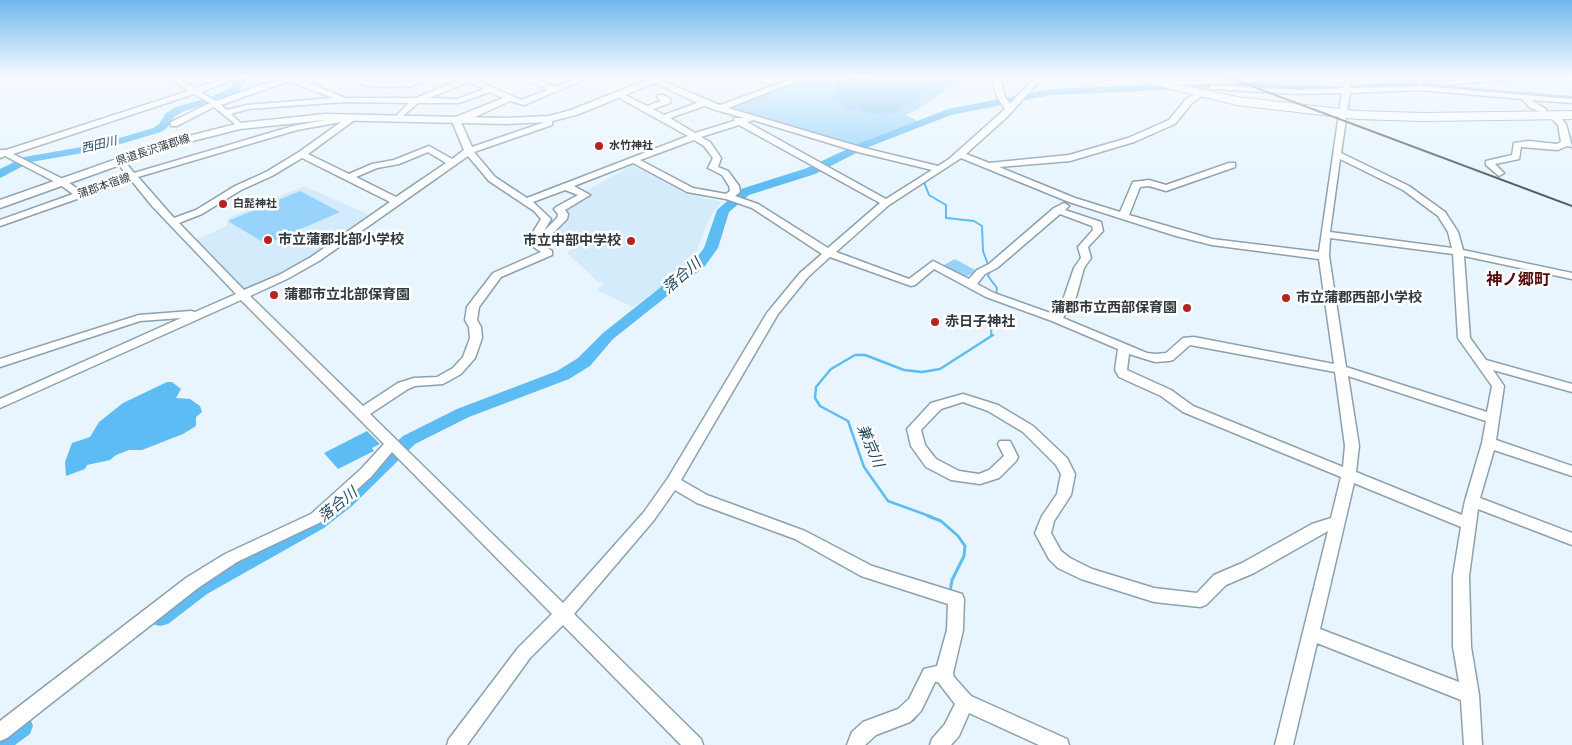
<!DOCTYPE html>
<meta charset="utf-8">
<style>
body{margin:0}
canvas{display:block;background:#e8f5ff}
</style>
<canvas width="1572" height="745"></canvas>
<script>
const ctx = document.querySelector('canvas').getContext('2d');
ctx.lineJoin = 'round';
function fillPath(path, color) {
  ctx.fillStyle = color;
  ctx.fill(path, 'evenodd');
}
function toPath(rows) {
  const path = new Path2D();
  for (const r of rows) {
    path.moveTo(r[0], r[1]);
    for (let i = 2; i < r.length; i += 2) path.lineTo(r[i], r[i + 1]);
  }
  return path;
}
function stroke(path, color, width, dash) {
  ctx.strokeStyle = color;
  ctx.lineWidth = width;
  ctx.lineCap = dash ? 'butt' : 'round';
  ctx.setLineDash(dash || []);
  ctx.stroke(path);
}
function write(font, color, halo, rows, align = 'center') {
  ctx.font = font + ' Figtree,"Noto Sans JP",sans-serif';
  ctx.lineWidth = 5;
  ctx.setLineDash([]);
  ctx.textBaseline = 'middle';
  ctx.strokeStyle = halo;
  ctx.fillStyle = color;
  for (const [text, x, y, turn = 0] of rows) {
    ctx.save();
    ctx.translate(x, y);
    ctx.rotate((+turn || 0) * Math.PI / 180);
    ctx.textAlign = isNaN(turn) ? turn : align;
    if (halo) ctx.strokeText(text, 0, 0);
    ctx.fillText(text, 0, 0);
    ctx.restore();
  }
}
fillPath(toPath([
 [632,165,684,193,721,202,709,219,690,267,633,307,596,290,604,284,596,280,567,253,573,248,552,234,566,219,568,207,584,192],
 [304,186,374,217,315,259,243,295,191,242,226,226,229,218]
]), '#d4ebfc');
fillPath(toPath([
 [810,77,964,77,917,110,906,115,918,121,917,124,856,147,725,107],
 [300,191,340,212,266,244,228,221],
 [955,259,977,271,963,278,942,266]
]), '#97d3fb');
fillPath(toPath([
 [851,77,919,84,930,90,894,113,875,114,843,108,834,89,835,84]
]), '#7dc4f2');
fillPath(toPath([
 [167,382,172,382,181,389,176,398,190,399,200,406,202,412,196,417,196,426,183,434,142,450,129,450,116,455,110,460,87,465,85,469,66,476,65,462,72,443,90,437,99,422,123,403],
 [367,431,380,444,372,448,374,451,338,469,324,453]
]), '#5ebcf5');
stroke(toPath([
 [924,182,929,195,946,205,946,218,974,221,982,226,983,251,990,270,988,276,997,288,996,295],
 [991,336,992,318]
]), '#5ebcf5', 2);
stroke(toPath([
 [932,517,888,501,864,467,848,421,820,406,815,398,816,387,831,369,855,355,865,355,904,370,922,372,940,369,993,335]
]), '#5ebcf5', 2.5);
stroke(toPath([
 [928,516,941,521,958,536,965,546,964,556,952,580,950,592],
 [898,726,913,720,921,709]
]), '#5ebcf5', 3);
fillPath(toPath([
 [237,77,247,77,240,91,219,101,184,111,174,117,167,128,161,132,100,150,31,162,0,178,0,169,24,157,99,144,153,128,159,124,166,113,176,107,211,97,232,87,237,77],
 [1213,82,1339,86,1404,82,1572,96,1572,102,1404,88,1339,92,1213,88,1051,95,951,115,866,148,815,174,749,195,729,212,718,248,705,266,613,339,590,366,569,379,469,417,415,444,352,506,324,528,207,594,168,624,160,626,152,624,149,617,152,610,193,582,310,518,338,496,403,436,457,409,557,371,578,358,603,333,695,260,704,248,717,210,741,189,807,168,858,144,948,109,1051,89,1213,82],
 [21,715,30,718,33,726,30,734,15,745,0,745,0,727,21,715]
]), '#5ebcf5');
const minor = toPath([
 [167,77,176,77,196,88,229,77,241,77,201,92,216,101,284,77,296,77,345,98,416,98,462,79,460,77,474,77,474,79,521,100,548,90,521,77,532,77,555,87,579,77,590,77,524,105,510,101,475,117,460,120,472,147,545,122,546,117,552,117,552,125,474,152,495,177,527,198,688,136,614,95,621,93,647,106,661,101,657,97,658,95,664,95,670,99,670,103,653,109,664,115,697,103,643,77,653,77,720,105,797,77,808,77,728,108,864,148,938,166,949,159,1005,109,997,97,992,77,1000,77,1005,97,1010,104,1035,77,1043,77,1007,117,966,154,989,163,1069,155,1128,138,1169,120,1186,99,1199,92,1202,92,1202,96,1192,103,1175,124,1134,142,1070,161,999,167,1075,198,1120,212,1133,182,1149,180,1166,185,1229,163,1235,163,1235,167,1166,191,1149,186,1140,187,1129,215,1212,239,1319,252,1342,93,1298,94,1213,89,1210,89,1210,85,1298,90,1343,88,1344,77,1352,77,1350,88,1420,86,1572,99,1572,103,1531,100,1546,109,1547,111,1543,113,1529,107,1522,99,1420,90,1350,93,1341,153,1409,186,1445,212,1458,232,1463,250,1572,273,1572,279,1464,256,1470,338,1486,360,1572,384,1572,392,1493,370,1504,386,1496,440,1572,466,1572,476,1494,450,1480,498,1572,533,1572,545,1478,509,1469,576,1471,647,1479,695,1482,745,1464,745,1461,700,1317,643,1293,745,1275,745,1328,531,1254,573,1226,585,1206,605,1200,607,1154,602,1081,579,1058,568,1049,559,1035,533,1042,516,1057,494,1061,474,1056,465,1023,432,988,411,963,402,941,409,921,430,925,445,936,459,959,471,979,474,989,470,1004,456,998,444,1000,441,1010,441,1018,457,1016,461,999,478,980,484,951,480,926,467,911,446,907,429,931,403,963,394,998,405,1033,426,1067,458,1075,474,1071,495,1054,521,1051,533,1061,551,1070,558,1092,569,1154,588,1197,593,1214,575,1242,563,1312,524,1331,518,1341,477,1183,412,1161,396,1119,377,1115,370,1118,349,1052,321,986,297,934,269,915,285,911,286,830,257,808,277,778,314,681,480,707,495,805,531,872,566,962,594,964,599,963,630,953,673,954,677,971,696,1067,739,1069,745,1039,745,969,713,959,736,951,745,930,745,932,739,945,724,955,704,938,682,935,682,921,711,910,722,876,735,865,745,847,745,852,732,863,722,898,709,909,699,924,669,937,666,947,630,948,604,861,576,795,539,697,503,675,490,654,520,574,614,701,739,703,745,681,745,563,625,530,658,467,745,447,745,449,739,518,648,552,614,392,452,371,477,321,522,237,562,198,588,7,738,0,741,0,721,186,578,225,554,311,514,361,469,384,444,241,300,0,408,0,399,181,318,140,321,0,367,0,359,139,315,191,311,195,312,236,294,152,206,131,180,0,226,0,220,73,194,59,184,5,156,0,158,0,150,6,150,188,91,167,77],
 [289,81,333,98,247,105,227,110,221,105,289,81],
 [468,82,484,89,458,99,429,98,468,82],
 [490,92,503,98,451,119,464,150,452,159,429,146,394,160,372,164,349,174,308,154,356,119,357,117,353,115,293,126,134,173,123,159,117,159,116,161,127,175,81,191,65,180,13,154,194,94,210,103,171,122,171,126,177,126,214,107,240,128,244,126,231,114,248,109,344,102,409,103,394,118,398,120,418,103,459,103,490,92],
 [704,106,716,110,744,118,734,118,734,121,695,133,670,118,704,106],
 [753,120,858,152,932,170,886,199,747,122,753,120],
 [341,122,299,152,266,172,235,186,196,210,174,218,138,177,297,130,341,122],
 [739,125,880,203,828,248,758,204,735,196,740,192,739,186,728,171,718,167,721,158,710,142,701,137,739,125],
 [694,140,704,146,713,158,708,168,722,175,729,186,730,191,726,194,693,188,640,160,694,140],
 [428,152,446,163,396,197,356,177,377,168,399,164,428,152],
 [468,156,489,181,534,211,541,219,530,237,532,246,541,252,493,273,467,307,465,320,469,327,470,338,463,357,453,368,437,377,414,378,398,383,363,406,250,296,287,279,319,261,468,156],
 [302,158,390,202,311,257,279,275,244,290,179,223,202,214,241,190,272,176,302,158],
 [961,158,1069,202,1176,236,1212,245,1319,259,1334,364,1194,337,1183,338,1166,353,1155,354,1147,353,1063,318,1076,297,1084,268,1091,258,1088,247,1103,231,1101,222,1065,210,1069,206,1064,203,1054,208,989,264,977,270,969,279,933,261,909,279,836,252,889,205,961,158],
 [1340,159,1403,190,1438,216,1448,232,1452,248,1330,232,1340,159],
 [633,163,687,192,726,199,752,208,822,254,800,273,767,313,668,478,644,512,563,603,370,414,408,389,415,386,443,384,461,374,475,358,482,338,481,327,477,320,479,307,501,277,552,255,552,251,542,244,567,219,568,214,565,210,590,195,574,186,633,163],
 [565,190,578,195,556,207,554,209,558,214,557,218,544,231,551,219,533,202,565,190],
 [1060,214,1092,226,1093,230,1078,247,1081,258,1074,268,1064,297,1053,314,994,293,977,284,985,274,997,268,1060,214],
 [1330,238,1453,254,1458,338,1492,386,1487,412,1346,367,1329,256,1330,238],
 [1190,345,1335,372,1345,446,1343,467,1193,406,1171,390,1127,370,1129,354,1155,362,1169,361,1173,360,1190,345],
 [1348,376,1486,421,1482,443,1465,501,1462,515,1356,472,1359,446,1348,376],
 [1354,483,1461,527,1453,576,1453,647,1459,682,1320,629,1354,483],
 [346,77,388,83,410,82,421,77,432,77,411,86,388,87,367,86,346,77],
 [1144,77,1160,77,1176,81,1329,77,1326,79,1176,85,1144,77],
 [1493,77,1535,77,1447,85,1443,83,1447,81,1493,77],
 [1411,78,1412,77,1441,78,1437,80,1422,80,1424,83,1420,85,1411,78],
 [1550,113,1556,113,1566,124,1572,147,1567,146,1558,150,1521,147,1519,159,1495,164,1504,173,1499,176,1486,165,1486,161,1512,155,1514,143,1529,141,1557,144,1561,142,1558,125,1550,117,1550,113]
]);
const major = toPath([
 [654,77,669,77,579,114,549,122,506,124,325,120,240,129,173,146,0,208,0,200,165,142,240,123,325,114,506,118,549,116,571,110,654,77]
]);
const highway = toPath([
 [1121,77,1144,77,1237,97,1357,111,1424,113,1572,111,1572,119,1424,121,1357,119,1237,105,1121,77]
]);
stroke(minor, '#8ca1b0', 3);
stroke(major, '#8ca1b0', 3);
stroke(highway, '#8ca1b0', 2);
fillPath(minor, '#fff');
fillPath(major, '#fff');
fillPath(highway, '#fff');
stroke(toPath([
 [1227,77,1572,206]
]), '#545d64', 2);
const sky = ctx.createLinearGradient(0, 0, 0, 182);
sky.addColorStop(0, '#71b7ed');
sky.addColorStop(0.42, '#f5faff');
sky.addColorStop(1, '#f5faff00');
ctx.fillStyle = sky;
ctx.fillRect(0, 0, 1572, 182);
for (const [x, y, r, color] of [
 [599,146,5,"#b3231f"],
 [223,204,5,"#b3231f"],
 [268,240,5,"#b3231f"],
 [631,241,5,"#b3231f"],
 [274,295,5,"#b3231f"],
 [1286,298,5,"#b3231f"],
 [1187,308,5,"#b3231f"],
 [935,322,5,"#b3231f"]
]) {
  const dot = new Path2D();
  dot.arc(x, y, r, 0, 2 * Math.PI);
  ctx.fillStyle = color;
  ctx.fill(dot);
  stroke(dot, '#fff', 2);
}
write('bold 11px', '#313a40', '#fff', [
 ["水竹神社",609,146],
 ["白髭神社",233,204]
], 'left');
write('11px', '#313a40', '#fff', [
 ["県道長沢蒲郡線",153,150,-18],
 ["蒲郡本宿線",104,186,-19]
]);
write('italic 12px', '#224961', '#fff', [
 ["西田川",99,145,-13]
]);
write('bold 14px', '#313a40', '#fff', [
 ["市立蒲郡北部小学校",278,240],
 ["市立中部中学校",621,241,"right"],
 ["蒲郡市立北部保育園",284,295],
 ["市立蒲郡西部小学校",1296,298],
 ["蒲郡市立西部保育園",1177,308,"right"],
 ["赤日子神社",945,322]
], 'left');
write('italic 15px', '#224961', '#fff', [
 ["落合川",682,276,-41],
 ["兼京川",870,446,67],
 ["落合川",338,505,-39]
]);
write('bold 16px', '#500b09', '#fff', [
 ["神ノ郷町",1518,280]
]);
</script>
